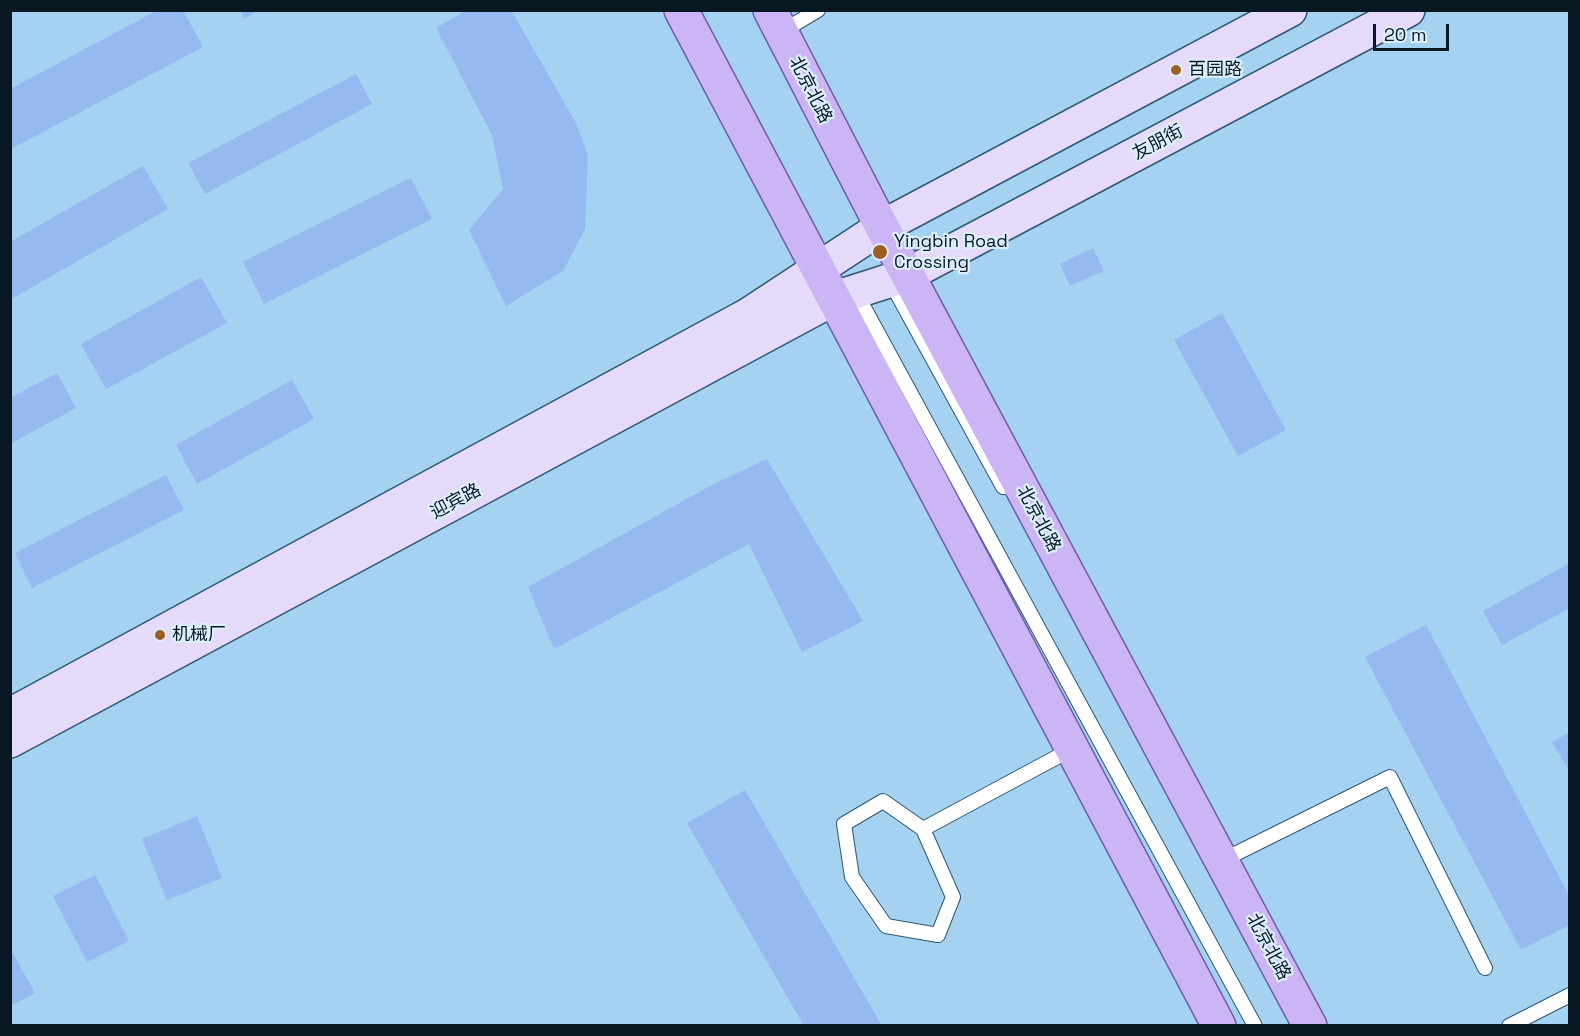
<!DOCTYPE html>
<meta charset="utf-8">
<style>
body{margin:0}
#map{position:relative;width:1580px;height:1036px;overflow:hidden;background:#a5d2f1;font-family:"Space Grotesk",sans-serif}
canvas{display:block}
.frame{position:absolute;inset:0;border:12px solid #071823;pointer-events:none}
.scale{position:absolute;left:1373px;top:24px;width:76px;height:27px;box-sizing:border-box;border:3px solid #071823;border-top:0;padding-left:8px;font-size:18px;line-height:21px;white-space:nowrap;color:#071823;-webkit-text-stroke:4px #ddeffc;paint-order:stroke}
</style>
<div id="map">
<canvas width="1580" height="1036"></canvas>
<div class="frame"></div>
<div class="scale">20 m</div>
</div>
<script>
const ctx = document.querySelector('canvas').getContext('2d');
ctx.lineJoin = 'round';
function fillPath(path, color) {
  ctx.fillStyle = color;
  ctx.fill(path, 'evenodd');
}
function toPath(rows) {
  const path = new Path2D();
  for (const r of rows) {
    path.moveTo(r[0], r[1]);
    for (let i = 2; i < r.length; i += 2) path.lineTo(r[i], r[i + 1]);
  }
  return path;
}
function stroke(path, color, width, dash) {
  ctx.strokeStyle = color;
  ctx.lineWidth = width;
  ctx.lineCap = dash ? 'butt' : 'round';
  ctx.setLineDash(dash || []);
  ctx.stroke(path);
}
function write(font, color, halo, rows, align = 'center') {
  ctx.font = font + ' "Space Grotesk","Noto Sans SC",sans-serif';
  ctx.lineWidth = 4.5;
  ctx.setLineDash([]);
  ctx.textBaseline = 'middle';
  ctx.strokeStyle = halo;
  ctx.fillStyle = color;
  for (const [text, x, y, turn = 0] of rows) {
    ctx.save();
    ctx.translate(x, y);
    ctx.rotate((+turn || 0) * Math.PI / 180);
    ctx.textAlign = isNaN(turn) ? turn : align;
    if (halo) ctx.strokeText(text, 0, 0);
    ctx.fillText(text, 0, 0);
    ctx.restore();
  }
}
fillPath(toPath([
 [158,10,183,10,203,47,11,149,10,89],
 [240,10,259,10,244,19],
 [467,10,511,10,576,123,588,155,585,229,563,271,506,306,469,230,503,189,492,135,436,28],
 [356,74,372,104,205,194,188,163],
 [143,166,168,209,10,300,10,242],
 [411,178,432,219,264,304,243,262],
 [1093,248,1104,271,1070,286,1060,264],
 [201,277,227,323,106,389,81,344],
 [1222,313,1286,430,1238,456,1174,340],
 [57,373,76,408,10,444,10,398],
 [292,380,314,419,197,484,176,445],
 [767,459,863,621,802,652,749,544,554,649,528,587,712,485],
 [166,475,184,510,32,588,15,553],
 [1570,563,1570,608,1502,645,1483,611],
 [1426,625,1570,897,1570,925,1521,950,1365,657],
 [1570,732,1570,772,1552,742],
 [745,790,881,1024,878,1026,804,1026,687,823],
 [197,816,222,878,167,900,142,839],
 [95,875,129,941,87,962,53,896],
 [10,948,35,993,10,1006]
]), '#96b9ef');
const lane = toPath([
 [781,32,818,10],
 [890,281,1003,487],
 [855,291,1255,1026],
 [923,829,953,897,938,935,886,926,852,877,844,824,883,801,923,829,1072,749],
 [1221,861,1390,777,1485,968],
 [1509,1026,1570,995]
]);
const secondary = toPath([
 [10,715,748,315,882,227,1290,10],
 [10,741,835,298,907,275,1408,10]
]);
const primary = toPath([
 [681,10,1219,1026],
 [770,10,882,227,1310,1026]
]);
stroke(lane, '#2d5772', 16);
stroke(secondary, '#2d5772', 36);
stroke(primary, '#705ea6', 36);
stroke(lane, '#fff', 14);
stroke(secondary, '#e5daf9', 33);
stroke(primary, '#cbb5f4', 33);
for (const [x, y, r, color] of [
 [1176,70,6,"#9e5f27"],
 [880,252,8,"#9e5f27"],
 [160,635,6,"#9e5f27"]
]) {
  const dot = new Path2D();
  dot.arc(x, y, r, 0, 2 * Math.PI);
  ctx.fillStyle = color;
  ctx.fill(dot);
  stroke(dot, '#ddeffc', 2);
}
write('18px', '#071823', '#ddeffc', [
 ["百园路",1188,70],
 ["Yingbin Road",894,242],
 ["Crossing",894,263],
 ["机械厂",172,635]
], 'left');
write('18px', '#071823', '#ddeffc', [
 ["北京北路",810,90,63],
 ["友朋街",1158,143,-28],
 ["迎宾路",456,502,-28],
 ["北京北路",1038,519,62],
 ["北京北路",1268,947,62]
]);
</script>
